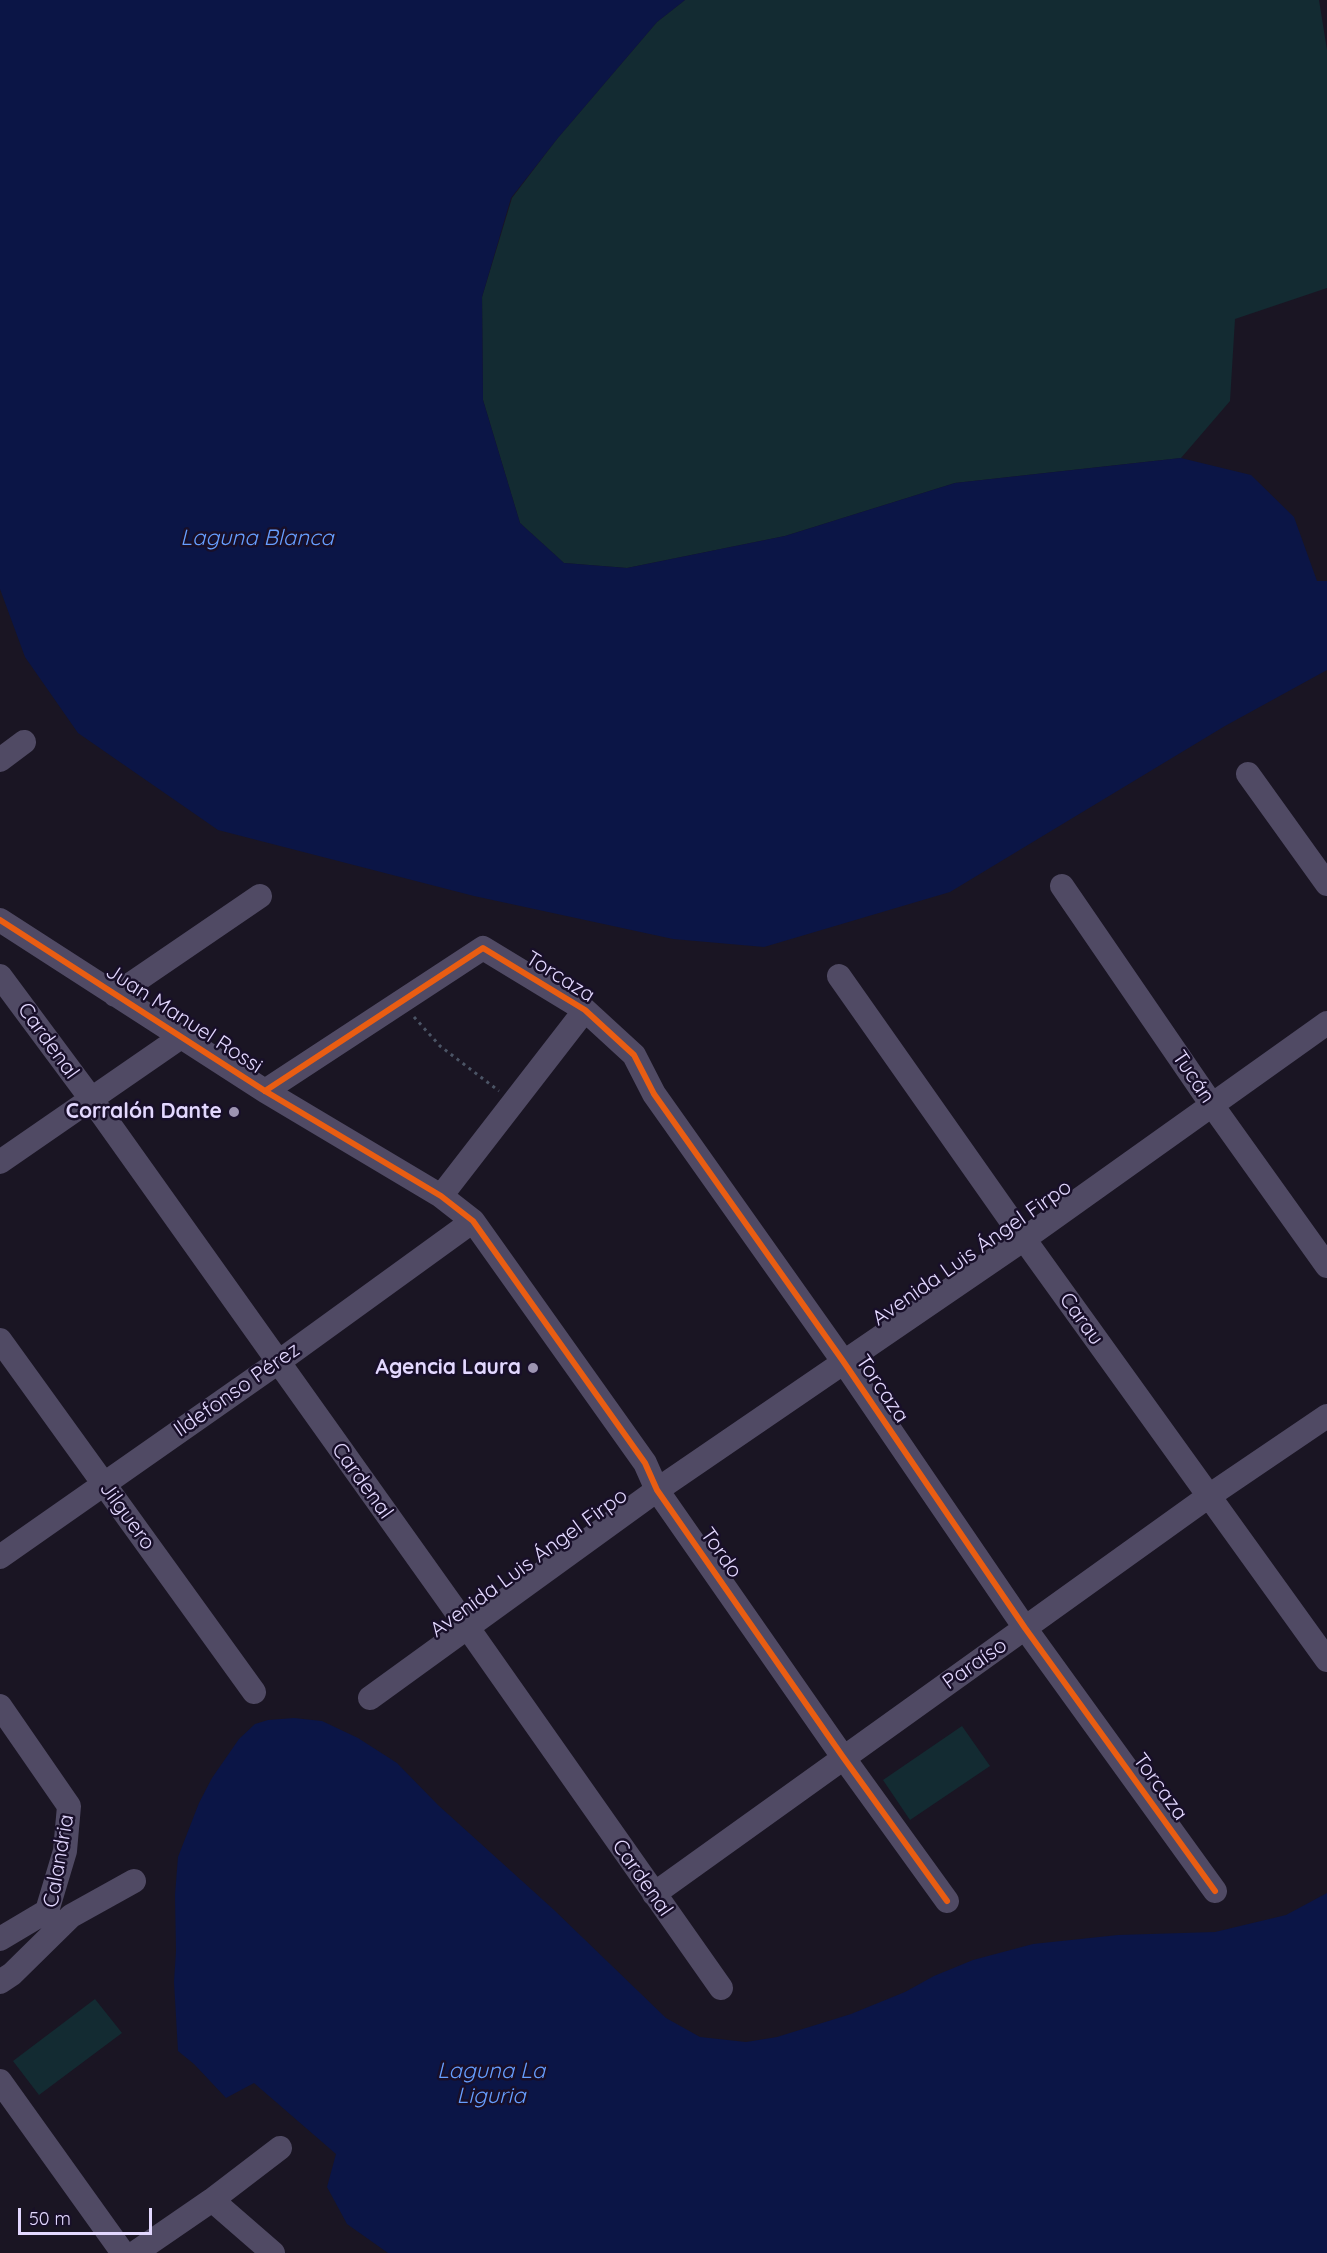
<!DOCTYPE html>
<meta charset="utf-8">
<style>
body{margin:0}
#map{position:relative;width:1327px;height:2253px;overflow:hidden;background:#1a1523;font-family:Quicksand,sans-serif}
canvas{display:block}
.scale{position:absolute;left:18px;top:2208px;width:134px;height:27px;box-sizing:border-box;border:3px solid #e3d8ff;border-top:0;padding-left:8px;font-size:18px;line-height:21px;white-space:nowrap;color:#e3d8ff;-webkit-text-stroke:4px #180f29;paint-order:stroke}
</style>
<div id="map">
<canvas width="1327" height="2253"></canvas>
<div class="scale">50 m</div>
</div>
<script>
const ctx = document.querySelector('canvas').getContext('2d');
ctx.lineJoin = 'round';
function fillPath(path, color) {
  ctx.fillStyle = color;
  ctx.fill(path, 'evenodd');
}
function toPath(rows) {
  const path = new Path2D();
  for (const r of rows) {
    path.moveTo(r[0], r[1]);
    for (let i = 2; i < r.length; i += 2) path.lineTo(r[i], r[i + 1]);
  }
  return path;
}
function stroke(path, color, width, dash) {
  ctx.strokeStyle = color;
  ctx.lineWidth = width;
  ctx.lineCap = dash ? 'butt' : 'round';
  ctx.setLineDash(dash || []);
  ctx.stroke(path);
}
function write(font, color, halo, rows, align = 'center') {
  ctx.font = font + ' Quicksand,sans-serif';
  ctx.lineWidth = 5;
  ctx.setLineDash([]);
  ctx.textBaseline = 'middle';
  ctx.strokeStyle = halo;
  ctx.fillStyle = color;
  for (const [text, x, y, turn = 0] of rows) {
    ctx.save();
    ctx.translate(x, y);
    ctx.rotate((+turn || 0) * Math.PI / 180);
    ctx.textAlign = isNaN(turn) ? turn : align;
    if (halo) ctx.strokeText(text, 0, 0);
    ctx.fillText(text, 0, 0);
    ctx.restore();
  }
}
fillPath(toPath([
 [685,0,1319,0,1327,50,1327,288,1235,319,1230,401,1181,458,955,483,785,536,627,568,564,563,520,523,483,400,482,297,512,198,557,139,657,22],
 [962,1726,990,1766,910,1820,883,1780],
 [95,1999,122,2033,39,2095,13,2061]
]), '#132b32');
fillPath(toPath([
 [0,0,685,0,657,22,557,139,511,198,482,297,483,400,520,523,564,563,627,568,785,536,955,483,1181,458,1251,475,1294,517,1317,581,1327,581,1327,670,1225,726,950,892,764,947,673,939,474,896,218,830,78,733,25,657,0,589],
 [294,1718,322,1721,358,1738,397,1763,438,1805,553,1909,666,2018,700,2037,746,2042,777,2037,851,2014,905,1992,934,1976,973,1960,1033,1944,1118,1935,1215,1932,1286,1915,1327,1893,1327,2253,388,2253,347,2224,327,2187,336,2154,254,2083,226,2098,194,2064,178,2051,174,1982,176,1951,175,1895,178,1857,199,1803,212,1778,239,1739,255,1724,268,1720]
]), '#0b1546');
stroke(toPath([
 [414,1017,440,1046,499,1091]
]), '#4b5465', 3, [3, 4.5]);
stroke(toPath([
 [0,760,24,742],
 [1248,774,1327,884],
 [1062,886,1212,1105,1327,1266],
 [0,920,265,1091,441,1196,473,1221,645,1463,657,1490,843,1757,947,1901],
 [0,976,92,1100,468,1628,721,1988],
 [839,976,1024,1239,1327,1660],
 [115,995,260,896],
 [265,1091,483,948,585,1010,634,1055,654,1094,843,1361,1025,1628,1215,1891],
 [0,1162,181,1037],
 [441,1196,585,1010],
 [0,1340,254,1692],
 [0,1557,277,1363,473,1221],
 [370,1698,657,1490,1024,1239,1327,1023],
 [0,1706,69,1806,65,1851,47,1911,56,1929],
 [654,1894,1209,1496,1327,1416],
 [0,1939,47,1911],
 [0,1982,12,1974,71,1916,134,1881],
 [0,2081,123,2253],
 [212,2200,273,2253],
 [135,2253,212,2200,280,2148]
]), '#504a64', 24);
stroke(toPath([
 [0,920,265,1091,441,1196,473,1221,645,1463,657,1490,843,1757,947,1901],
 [265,1091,483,948,585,1010,634,1055,654,1094,843,1361,1025,1628,1215,1891]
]), '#e95d12', 6);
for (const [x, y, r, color] of [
 [234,1112,6,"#9d94b2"],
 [533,1368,6,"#9d94b2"]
]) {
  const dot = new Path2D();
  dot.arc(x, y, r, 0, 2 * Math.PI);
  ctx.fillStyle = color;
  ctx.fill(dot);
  stroke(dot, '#180f29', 2);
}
write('21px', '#e3d8ff', '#180f29', [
 ["Torcaza",560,977,32],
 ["Juan Manuel Rossi",184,1019,33],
 ["Cardenal",48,1041,54],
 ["Tucán",1193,1077,56],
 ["Avenida Luis Ángel Firpo",972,1253,-35],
 ["Carau",1081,1319,54],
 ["Torcaza",882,1389,56],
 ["Ildefonso Pérez",237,1390,-35],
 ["Cardenal",362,1481,54],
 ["Jilguero",127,1516,54],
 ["Tordo",721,1553,55],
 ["Avenida Luis Ángel Firpo",529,1563,-36],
 ["Paraíso",975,1664,-35],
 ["Torcaza",1160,1787,54],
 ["Calandria",59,1861,-80],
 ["Cardenal",642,1878,55]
]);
write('bold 21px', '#e3d8ff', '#180f29', [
 ["Corralón Dante",222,1112],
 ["Agencia Laura",521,1368]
], 'right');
write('italic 22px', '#669eff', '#180f29', [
 ["Laguna Blanca",257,538],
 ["Laguna La",491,2071],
 ["Liguria",491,2096]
]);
</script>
